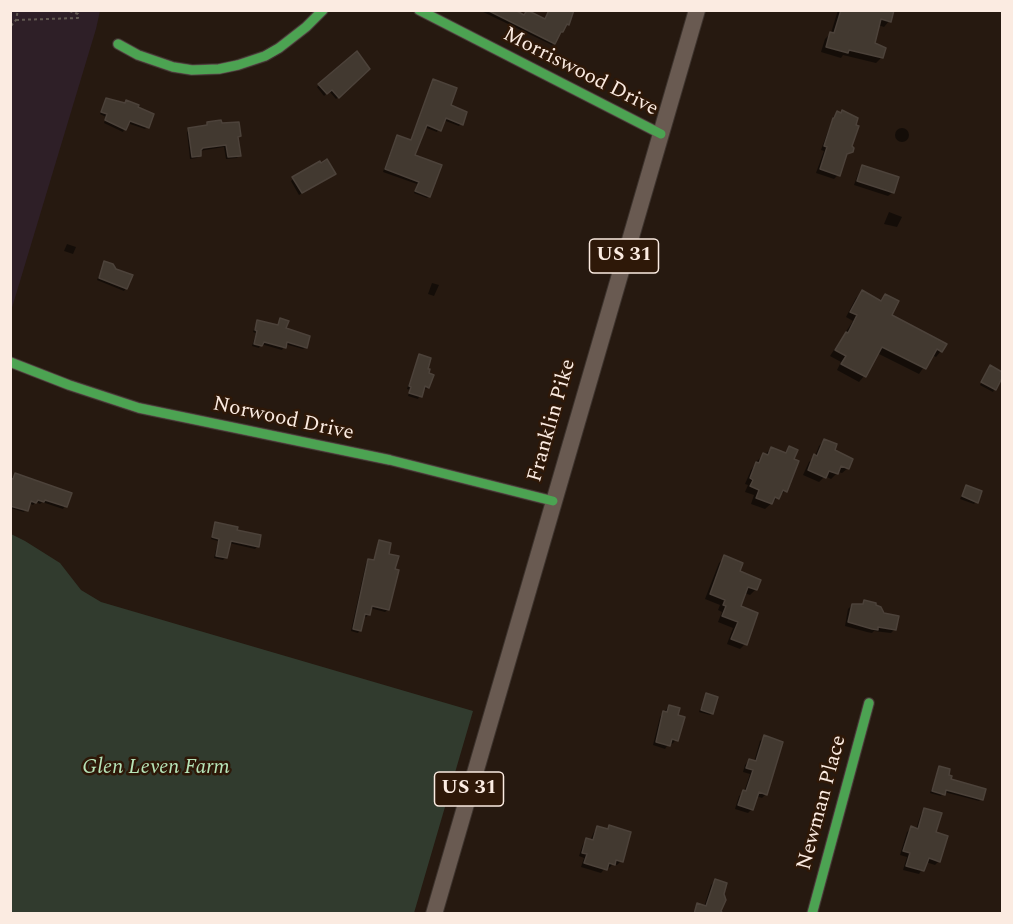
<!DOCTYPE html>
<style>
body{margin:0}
#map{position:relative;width:1013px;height:924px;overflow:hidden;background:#261910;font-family:Spectral,serif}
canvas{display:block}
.frame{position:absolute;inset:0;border:12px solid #fbebe1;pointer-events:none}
</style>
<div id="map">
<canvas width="1013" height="924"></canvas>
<div class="frame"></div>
</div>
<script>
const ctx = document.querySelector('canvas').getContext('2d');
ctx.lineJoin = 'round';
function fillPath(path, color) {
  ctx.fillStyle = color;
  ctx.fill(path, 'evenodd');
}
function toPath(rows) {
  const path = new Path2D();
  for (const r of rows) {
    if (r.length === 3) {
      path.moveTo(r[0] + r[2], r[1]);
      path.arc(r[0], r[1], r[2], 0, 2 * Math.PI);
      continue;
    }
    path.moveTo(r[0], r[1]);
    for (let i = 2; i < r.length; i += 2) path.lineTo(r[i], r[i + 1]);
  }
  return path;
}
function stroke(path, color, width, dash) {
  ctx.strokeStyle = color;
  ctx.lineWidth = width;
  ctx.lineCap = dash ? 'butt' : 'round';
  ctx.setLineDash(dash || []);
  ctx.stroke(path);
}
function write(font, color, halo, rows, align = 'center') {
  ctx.font = font + ' Spectral,serif';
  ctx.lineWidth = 5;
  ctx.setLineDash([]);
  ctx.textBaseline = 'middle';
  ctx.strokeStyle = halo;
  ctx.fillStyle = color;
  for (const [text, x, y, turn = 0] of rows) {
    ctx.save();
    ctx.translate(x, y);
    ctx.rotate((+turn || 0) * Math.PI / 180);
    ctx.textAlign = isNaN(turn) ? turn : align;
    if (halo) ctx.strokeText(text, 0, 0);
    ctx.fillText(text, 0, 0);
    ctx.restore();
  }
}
fillPath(toPath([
 [11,10,100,11,96,29,11,311]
]), '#2e1f27');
fillPath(toPath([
 [11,534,25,541,60,563,81,590,101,602,473,711,414,913,11,913]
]), '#313b2e');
fillPath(toPath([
 [479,10,511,10,523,16,526,12,562,32,552,45],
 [838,10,892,10,889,21,884,27,878,25,873,44,881,58,876,63,843,55,841,58,821,52,825,39,831,33],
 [357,53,359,80,336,99,329,91,324,96,317,87],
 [434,81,461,124,459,126,443,120,437,132,424,127,413,156,429,196,427,198,414,193,417,184,383,172,395,139,398,137,410,141],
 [107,99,147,127,145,129,127,123,123,132,104,123,106,117,100,114],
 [842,112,851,152,844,157,838,175,834,179,816,173,824,151,821,150,833,117],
 [208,124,220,124,239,136,237,138,239,155,237,158,226,159,224,147,199,151,200,155,197,158,190,159,187,132,189,130,204,127],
 [902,135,7],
 [863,167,893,192,888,196,854,185,859,171],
 [332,176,299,195,291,181,293,179],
 [889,212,902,217,897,227,884,224],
 [67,244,76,247,73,254,64,251],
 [105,263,126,288,124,291,97,280],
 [432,283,439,285,434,296,428,294],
 [862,292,879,301,885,295,890,315,941,351,936,357,932,355,919,374,877,353,864,376,859,382,837,370,841,362,830,356,853,321,846,317,856,298],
 [281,320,285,329,306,347,303,349,285,344,282,350,261,344,259,348,252,346,256,333,253,332,258,321,277,327],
 [419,356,426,370,428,387,426,389,423,388,418,399,408,396,410,390,407,389],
 [990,367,1002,374,993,392,980,385],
 [824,441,848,468,842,473,838,472,831,479,825,476,819,482,803,475,809,462,815,456,819,446],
 [789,448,792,460,797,462,785,491,765,509,751,504,754,495,745,492,748,485,745,484,751,470,758,460,771,449,784,454],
 [15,474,65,506,63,509,42,502,40,504,36,502,33,505,29,503,24,512,10,508,10,478,12,478],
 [967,486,976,502,974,504,960,499],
 [216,524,236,531,260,536,257,547,255,549,229,543,225,558,223,560,214,558,218,541,211,539,214,526],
 [379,542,394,571,397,571,388,610,385,612,370,608,369,614,366,617,363,616,360,630,358,633,351,631,366,563,368,560,373,561],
 [725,557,756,589,750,595,744,593,739,607,745,644,740,649,727,644,733,628,718,622,722,612,718,610,720,605,705,599,719,563],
 [865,602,895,629,891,633,874,631,872,633,867,632,845,626,848,609,852,605,861,605],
 [706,695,712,713,710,715,699,712],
 [669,706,676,740,672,744,669,743,665,749,653,745,660,717],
 [765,737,766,794,762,798,756,796,752,809,748,813,735,809,739,796,744,792,750,774,743,772,745,765,749,760,754,762,760,741],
 [940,768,949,780,981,799,979,801,944,792,941,796,930,793],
 [925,810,934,833,939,861,935,865,926,862,919,874,903,870,907,857,900,855,907,832,911,828,916,829,921,814],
 [610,827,621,861,617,865,613,864,609,868,606,867,601,873,581,867,584,858,579,856,583,844,587,840,590,841,594,832,598,828,606,830],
 [715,881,719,914,692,914,698,905,704,907,711,885]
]), '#0007');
const building = toPath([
 [487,10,515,10,524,15,527,10,545,19,549,10,574,10,569,25,567,24,563,32,561,32,555,44,487,10],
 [841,10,894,10,891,22,881,19,875,43,886,48,883,58,849,50,848,53,826,47,830,32,834,33,841,10],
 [357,51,370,69,339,98,332,90,327,94,318,84,357,51],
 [433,79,457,88,451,105,467,112,463,125,446,118,441,131,427,125,415,155,442,165,430,197,415,191,419,182,385,169,397,135,411,140,433,79],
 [106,98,125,103,126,100,139,105,138,107,154,114,149,128,130,121,126,130,105,120,107,114,101,112,106,98],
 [842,110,858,118,856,125,859,126,852,146,854,148,853,152,847,154,840,176,820,169,827,147,824,146,833,118,834,118,837,111,841,113,842,110],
 [221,120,222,123,239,122,241,136,238,137,241,156,228,157,226,145,203,148,201,150,201,156,192,157,188,128,207,125,207,122,221,120],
 [327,159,336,174,302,193,292,177,320,161,321,163,327,159],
 [862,165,899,177,894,193,857,181,862,165],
 [104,261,113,264,116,269,133,275,127,289,99,278,104,261],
 [862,290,881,301,885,294,899,301,892,315,947,344,942,352,937,349,926,369,882,347,866,377,841,364,846,356,835,350,846,332,848,333,857,315,850,312,862,290],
 [280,318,289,321,286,328,310,336,307,348,287,342,286,348,264,342,262,346,254,344,257,331,255,330,257,320,278,325,280,318],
 [419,354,431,358,428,369,430,369,429,373,434,375,429,388,425,386,422,397,409,393,411,387,409,386,419,354],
 [990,365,1002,372,1002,378,996,390,981,382,990,365],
 [824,439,837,444,835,450,853,459,849,469,841,466,838,474,829,471,826,478,808,470,814,454,817,456,824,439],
 [789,446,798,450,794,459,799,461,787,492,783,490,779,499,775,497,772,504,756,498,759,490,750,486,753,480,750,478,756,462,759,463,763,453,768,455,771,447,786,453,789,446],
 [15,473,72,493,67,507,45,500,44,502,38,500,36,503,31,501,28,511,10,506,10,478,13,479,15,473],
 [966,485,982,491,978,503,962,496,966,485],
 [215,522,238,527,237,530,261,535,259,547,231,541,227,558,216,556,219,539,212,537,215,522],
 [379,540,391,543,389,554,399,556,395,569,399,570,389,610,372,606,370,615,365,614,361,631,353,629,368,559,374,560,379,540],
 [724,555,743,563,740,571,761,580,757,590,748,587,741,606,758,613,747,645,731,639,738,622,722,616,726,606,723,605,725,600,710,594,724,555],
 [864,600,876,603,876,605,881,607,884,613,899,616,896,630,878,627,878,630,872,629,848,622,852,604,863,604,864,600],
 [706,693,718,697,713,714,701,710,706,693],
 [669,705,680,708,678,715,685,717,678,741,672,739,670,746,656,742,663,711,667,712,669,705],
 [764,735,783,742,767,795,759,792,753,810,738,805,743,790,746,791,753,770,746,768,749,759,756,761,764,735],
 [939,766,950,769,949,775,952,776,951,779,986,789,983,800,950,791,946,790,945,795,932,791,939,766],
 [924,808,942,813,936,832,948,836,940,862,929,858,924,871,906,866,910,853,903,851,911,826,918,829,924,808],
 [609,825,631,832,623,862,616,860,615,865,609,863,607,870,584,863,587,854,582,853,586,838,593,840,597,826,608,829,609,825],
 [715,879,727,883,724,894,726,900,721,911,723,914,694,914,697,903,706,906,715,879]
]);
fillPath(building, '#423930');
stroke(building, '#4c423a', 1.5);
const minor = toPath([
 [419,10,661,134],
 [118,44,138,55,173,67,192,70,219,69,238,65,265,56,279,48,306,27,323,10],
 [10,362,69,385,139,408,390,460,553,501],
 [812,914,869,703]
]);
const primary = toPath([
 [434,914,697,10]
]);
stroke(minor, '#3d332d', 12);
stroke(primary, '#3d332d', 18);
stroke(toPath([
 [16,20,78,18,78,14,67,10],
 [11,26,16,20,18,10]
]), '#625a52', 2, [3, 3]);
stroke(minor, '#645a54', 10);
stroke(primary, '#695a51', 16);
stroke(toPath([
 [419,10,661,134],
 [118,44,138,55,173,67,192,70,219,69,238,65,265,56,279,48,306,27,323,10],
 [10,362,69,385,139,408,390,460,553,501],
 [812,914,869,703]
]), '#4ca352', 9);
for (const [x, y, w] of [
 [624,256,69],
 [469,789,69]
]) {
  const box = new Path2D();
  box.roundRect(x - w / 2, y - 17, w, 34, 4.5);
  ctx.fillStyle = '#2e1808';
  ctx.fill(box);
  stroke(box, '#fbebe1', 1.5);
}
write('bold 20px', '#fbebe1', null, [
 ["US 31",624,256],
 ["US 31",469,789]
]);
write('21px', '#fbebe1', '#2e1808', [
 ["Morriswood Drive",580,73,27],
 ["Norwood Drive",283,420,12],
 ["Franklin Pike",553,421,-74],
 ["Newman Place",823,803,-75]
]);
write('italic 21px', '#b7e5b9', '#2e1808', [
 ["Glen Leven Farm",156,769]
]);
</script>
